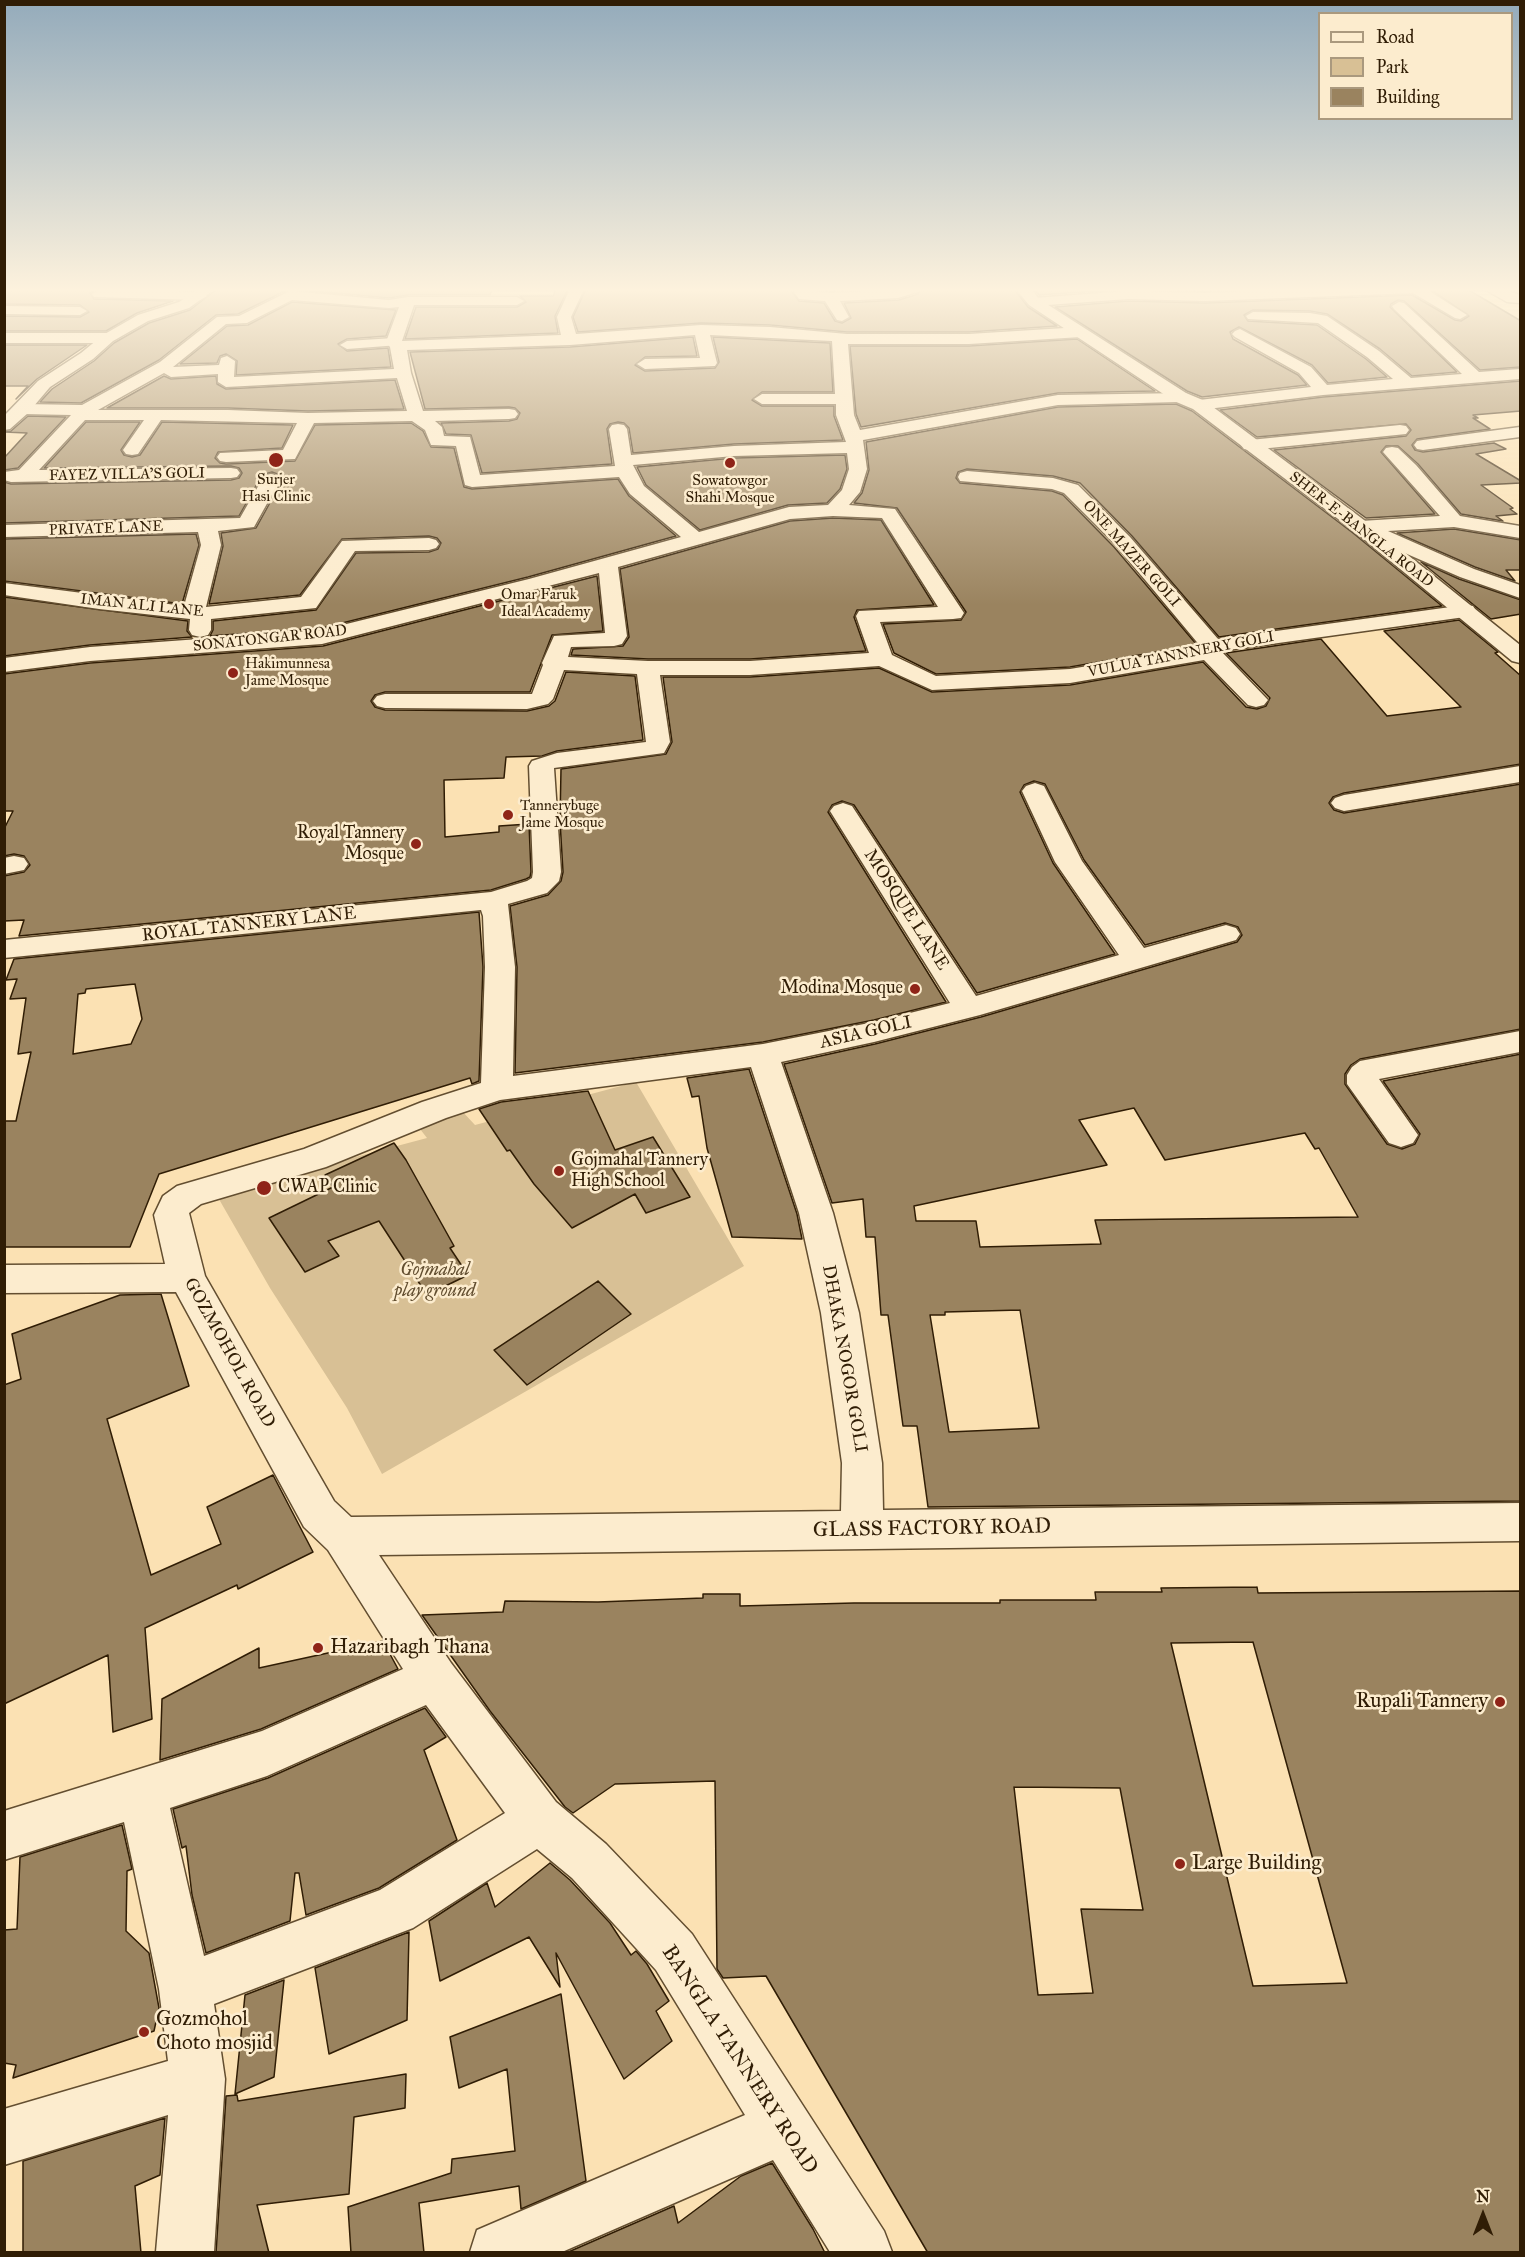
<!DOCTYPE html>
<style>
body{margin:0}
#map{position:relative;width:1525px;height:2257px;overflow:hidden;background:#fbe1b3;font-family:"IM FELL Great Primer",serif}
canvas{display:block}
.frame{position:absolute;inset:0;border:6px solid #301d05;pointer-events:none}
.legend{position:absolute;left:1318px;top:12px;width:195px;height:108px;box-sizing:border-box;background:#fcecce;border:2px solid #aa997e;margin:0;padding:8px 10px;list-style:none;font-size:18px;color:#301d05}
.legend li{display:flex;align-items:center;gap:12px;height:30px}
.legend b{width:30px;border:2px solid #aa997e}
.north{position:absolute;left:1453px;top:2185px;width:60px;height:60px;-webkit-text-stroke:4px #fcecce;paint-order:stroke;rotate:0deg;font-size:16px;font-weight:700;line-height:24px;text-align:center;color:#301d05}
.north::after{content:'';display:block;margin:auto;width:21px;height:27px;background:#301d05;clip-path:polygon(50% 0,100% 100%,50% 72%,0 100%)}
</style>
<div id="map">
<canvas width="1525" height="2257"></canvas>
<div class="frame"></div>
<ul class="legend">
<li><b style="height:8px;background:#fcecce"></b>Road</li>
<li><b style="height:16px;background:#d8c095"></b>Park</li>
<li><b style="height:16px;background:#9a835f"></b>Building</li>
</ul>
<div class="north">N</div>
</div>
<script>
const ctx = document.querySelector('canvas').getContext('2d');
ctx.lineJoin = 'round';
function fillPath(path, color) {
  ctx.fillStyle = color;
  ctx.fill(path, 'evenodd');
}
function toPath(rows) {
  const path = new Path2D();
  for (const r of rows) {
    path.moveTo(r[0], r[1]);
    for (let i = 2; i < r.length; i += 2) path.lineTo(r[i], r[i + 1]);
  }
  return path;
}
function stroke(path, color, width, dash) {
  ctx.strokeStyle = color;
  ctx.lineWidth = width;
  ctx.lineCap = dash ? 'butt' : 'round';
  ctx.setLineDash(dash || []);
  ctx.stroke(path);
}
function write(font, color, halo, rows, align = 'center') {
  ctx.font = font + ' "IM FELL Great Primer",serif';
  ctx.lineWidth = 5;
  ctx.setLineDash([]);
  ctx.textBaseline = 'middle';
  ctx.strokeStyle = halo;
  ctx.fillStyle = color;
  for (const [text, x, y, turn = 0] of rows) {
    ctx.save();
    ctx.translate(x, y);
    ctx.rotate((+turn || 0) * Math.PI / 180);
    ctx.textAlign = isNaN(turn) ? turn : align;
    if (halo) ctx.strokeText(text, 0, 0);
    ctx.fillText(text, 0, 0);
    ctx.restore();
  }
}
fillPath(toPath([
 [636,1082,744,1266,382,1474,347,1408,270,1288,216,1194,427,1138,420,1129,461,1110,475,1125]
]), '#d8c095');
const building = toPath([
 [4,289,96,289,90,293,94,299,173,301,137,313,106,331,4,331,4,316,80,317,89,312,80,305,4,304,4,289],
 [217,289,289,289,238,314,216,315,159,360,81,403,40,402,52,389,94,361,114,343,149,323,190,310,217,289],
 [292,289,445,289,492,290,490,295,408,295,389,298,292,289],
 [556,289,568,289,555,316,558,333,405,339,416,307,517,307,526,302,520,296,553,296,556,289],
 [586,289,790,289,799,301,824,303,835,321,842,323,851,318,844,303,899,300,918,294,921,289,1014,289,1028,307,1057,326,969,332,847,332,770,325,701,323,578,332,573,317,586,289],
 [1034,289,1126,289,1039,295,1034,289],
 [1430,289,1467,289,1521,321,1521,367,1480,370,1404,301,1398,300,1391,304,1390,307,1457,372,1412,376,1380,349,1327,314,1310,311,1253,310,1244,315,1248,321,1317,325,1366,359,1387,377,1328,383,1312,365,1239,327,1230,332,1233,339,1298,375,1307,385,1202,397,1187,391,1055,307,1128,301,1205,303,1412,295,1455,320,1461,321,1469,316,1430,289],
 [292,302,396,310,386,336,347,339,338,344,347,351,388,348,391,367,236,375,237,361,226,354,220,356,217,363,180,364,227,326,248,325,292,302],
 [693,337,697,356,645,357,635,365,645,371,715,368,719,362,713,337,830,343,833,392,762,392,752,400,762,406,834,406,834,416,843,440,734,444,633,453,629,428,624,423,618,422,610,424,607,429,612,464,482,473,471,435,446,434,441,423,509,421,517,419,520,413,515,408,509,407,425,409,410,352,570,347,693,337],
 [1077,339,1155,391,1058,393,861,427,856,414,850,346,969,346,1077,339],
 [4,345,87,345,37,379,16,399,28,386,4,386,4,345],
 [164,376,171,379,216,376,217,384,226,389,395,380,404,409,308,411,228,408,107,408,164,376],
 [1521,381,1521,411,1473,415,1478,418,1473,418,1490,429,1417,439,1412,445,1415,450,1423,452,1494,443,1506,449,1476,454,1521,481,1521,483,1481,485,1513,508,1510,509,1517,514,1496,516,1503,521,1461,514,1418,464,1398,446,1386,446,1381,452,1435,514,1366,518,1274,450,1406,436,1411,430,1406,424,1257,437,1220,410,1323,397,1521,381],
 [1176,404,1192,411,1353,533,1442,606,1219,637,1132,536,1080,483,1053,476,967,469,958,472,956,478,960,483,1052,491,1063,495,1114,547,1197,645,1070,667,936,674,894,653,883,624,961,620,966,612,897,508,854,503,862,493,869,470,866,442,1058,407,1176,404],
 [28,416,66,417,18,468,4,470,4,458,27,433,4,432,11,431,28,416],
 [86,422,140,422,121,450,124,455,132,457,140,455,162,422,293,425,282,448,218,452,215,458,220,463,226,464,295,461,315,425,411,423,423,431,431,447,454,448,464,487,472,489,618,479,629,496,676,536,528,577,322,628,210,636,213,630,213,621,316,610,356,553,429,552,438,549,441,543,437,538,429,536,342,539,300,595,209,604,223,546,221,533,256,528,282,481,280,475,272,472,262,475,239,516,4,523,4,482,11,484,231,480,239,478,242,473,239,468,231,466,44,468,86,422],
 [845,455,847,469,840,489,827,503,788,505,700,530,646,485,637,467,734,458,845,455],
 [833,518,881,520,934,605,857,610,854,617,866,651,750,659,648,659,571,655,573,649,623,646,629,637,620,569,790,521,833,518],
 [1454,529,1521,540,1521,570,1506,570,1515,581,1475,567,1397,533,1454,529],
 [196,534,199,545,182,604,4,581,4,539,196,534],
 [1421,562,1459,579,1521,600,1521,614,1491,619,1421,562],
 [597,576,603,631,552,635,530,692,385,692,375,695,371,701,375,707,385,710,527,711,549,706,555,701,566,672,635,676,643,740,557,751,542,756,506,757,504,778,444,780,445,837,499,832,499,826,529,824,531,872,530,877,526,879,491,890,19,936,24,920,4,921,4,876,24,872,30,865,24,856,14,854,4,856,4,829,13,811,4,811,4,674,90,663,323,646,597,576],
 [4,597,188,621,187,631,192,637,90,645,4,656,4,597],
 [1459,620,1498,652,1495,653,1521,676,1521,764,1344,793,1333,797,1329,803,1334,810,1344,813,1521,784,1521,1029,1360,1059,1351,1065,1345,1074,1345,1084,1387,1144,1402,1149,1415,1144,1420,1134,1383,1081,1521,1054,1521,1501,928,1507,917,1426,903,1426,888,1315,881,1315,875,1237,866,1237,863,1199,832,1203,784,1064,875,1044,981,1017,1237,942,1242,935,1238,927,1225,923,1145,945,1084,860,1045,784,1034,781,1024,785,1020,792,1053,863,1115,954,977,993,854,805,842,801,832,805,828,812,946,1002,874,1020,763,1042,515,1073,517,967,510,906,548,895,561,881,563,872,560,821,561,769,666,754,672,742,663,677,750,677,879,668,932,692,1070,685,1203,662,1246,707,1257,709,1266,706,1270,698,1226,653,1321,639,1387,716,1461,707,1384,631,1459,620],
 [1134,1108,1165,1160,1305,1133,1315,1149,1319,1148,1358,1217,1095,1220,1101,1244,980,1247,976,1221,916,1221,914,1206,1107,1165,1079,1120,1134,1108],
 [1020,1310,1039,1428,949,1432,930,1315,945,1315,945,1312,1020,1310],
 [479,912,483,967,479,1081,472,1084,470,1078,159,1174,130,1247,4,1247,4,1121,16,1121,31,1052,18,1054,26,998,10,999,17,979,6,980,14,959,479,912],
 [135,984,142,1019,131,1044,73,1054,78,994,85,993,86,989,135,984],
 [749,1069,797,1214,802,1239,732,1237,707,1148,699,1096,692,1097,687,1078,749,1069],
 [588,1091,615,1150,653,1137,690,1197,646,1213,635,1194,572,1228,534,1184,510,1150,507,1151,479,1109,501,1102,588,1091],
 [394,1143,406,1160,454,1246,450,1248,468,1275,427,1295,379,1221,328,1241,339,1256,305,1272,269,1218,333,1187,325,1175,394,1143],
 [598,1281,631,1314,527,1385,494,1350,598,1281],
 [161,1294,189,1386,107,1419,151,1575,221,1544,207,1507,273,1475,313,1552,238,1589,237,1585,145,1628,152,1719,113,1732,108,1655,4,1704,4,1385,21,1379,12,1334,120,1295,161,1294],
 [1257,1587,1258,1593,1521,1591,1521,2253,928,2253,766,1976,723,1978,717,1969,715,1781,615,1784,573,1813,565,1807,490,1711,422,1615,503,1612,505,1601,598,1602,703,1598,703,1594,740,1594,740,1606,854,1603,1000,1603,1000,1600,1096,1600,1095,1592,1162,1592,1161,1588,1257,1587],
 [1253,1642,1347,1983,1253,1986,1171,1643,1253,1642],
 [1014,1787,1120,1788,1143,1910,1081,1909,1093,1993,1038,1995,1014,1787],
 [383,1641,398,1669,261,1729,160,1760,162,1699,259,1648,259,1668,383,1641],
 [425,1708,446,1737,424,1750,457,1840,379,1888,306,1915,299,1873,295,1873,290,1921,206,1953,192,1895,186,1846,182,1848,173,1809,268,1778,425,1708],
 [122,1825,132,1869,127,1871,126,1931,149,1953,159,2008,154,2031,13,2078,16,2065,4,2063,4,1930,17,1929,20,1857,122,1825],
 [550,1863,570,1880,610,1923,631,1955,636,1951,647,1964,669,2001,656,2011,672,2041,624,2079,556,1953,560,1987,529,1937,440,1981,429,1921,487,1883,495,1907,550,1863],
 [409,1932,407,2020,329,2054,315,1968,409,1932],
 [284,1980,274,2077,235,2094,245,1995,284,1980],
 [561,1994,586,2181,521,2209,519,2186,419,2203,424,2253,351,2253,348,2207,451,2173,452,2159,515,2151,507,2069,459,2088,450,2037,561,1994],
 [406,2074,405,2108,354,2117,349,2194,257,2205,269,2253,216,2253,226,2096,237,2095,238,2101,406,2074],
 [165,2118,160,2175,135,2186,141,2253,23,2253,23,2161,165,2118],
 [772,2163,813,2229,825,2253,566,2253,674,2206,678,2223,741,2176,772,2163]
]);
fillPath(building, '#9a835f');
stroke(building, '#301d05', 1.5);
const pedestrian = toPath([
 [394,338,401,342,399,345,347,349,340,345,347,341,394,338]
]);
const minor = toPath([
 [570,289,584,289,571,317,576,334,701,325,770,327,847,334,969,334,1081,327,1089,332,1081,337,969,344,848,344,854,415,860,430,1058,395,1186,393,1188,397,1180,402,1058,405,863,440,867,469,860,492,849,505,895,509,964,613,961,618,953,619,880,622,892,655,936,676,1070,669,1201,647,1116,545,1064,493,1052,489,960,481,958,477,960,473,967,471,1053,478,1078,485,1130,537,1218,639,1465,605,1473,606,1476,611,1473,616,1465,617,1221,651,1268,700,1264,705,1256,707,1248,705,1204,660,1070,683,932,690,879,666,750,675,660,675,670,742,664,753,554,768,561,872,559,881,547,893,508,904,515,967,513,1076,763,1044,874,1022,950,1003,830,811,834,806,843,803,852,806,976,996,1119,955,1055,862,1022,791,1026,786,1035,783,1044,786,1082,861,1144,948,1226,925,1236,928,1240,934,1236,940,980,1015,874,1042,781,1062,833,1213,859,1313,882,1463,883,1510,1520,1503,1520,1541,379,1555,451,1663,556,1802,606,1844,692,1934,884,2231,892,2252,830,2252,773,2160,562,2252,470,2252,477,2230,745,2115,656,1970,572,1878,537,1849,413,1928,214,2004,225,2079,214,2252,156,2252,168,2115,4,2165,4,2109,168,2061,159,1989,124,1822,4,1860,4,1811,262,1731,403,1669,328,1550,304,1527,176,1292,4,1293,4,1265,165,1264,154,1215,163,1196,177,1186,304,1149,422,1102,481,1083,485,967,483,916,481,910,4,958,4,940,491,892,527,881,532,878,533,872,529,766,532,761,557,753,646,742,637,674,564,670,553,699,548,704,527,709,385,708,377,706,373,701,377,696,385,694,532,694,543,665,542,663,554,636,605,633,599,573,322,644,90,661,4,672,4,658,90,647,322,630,529,579,681,537,630,494,619,477,472,487,465,485,456,446,431,445,425,430,412,421,314,423,295,459,226,462,220,461,217,457,220,453,283,450,297,423,161,420,138,454,132,455,126,454,123,450,144,420,85,420,39,470,231,468,237,469,240,473,237,477,231,478,11,482,4,480,4,472,19,470,71,415,22,414,14,409,22,404,82,405,160,362,217,317,239,316,290,291,389,300,408,297,517,297,524,301,517,305,414,305,402,341,561,335,557,317,570,289],
 [292,300,389,308,399,307,386,342,390,347,394,369,234,377,235,361,227,356,221,358,219,365,173,367,226,324,247,323,292,300],
 [695,335,700,358,645,359,637,364,645,369,715,366,717,363,710,335,832,341,835,394,762,394,754,399,762,404,836,404,836,415,846,442,734,446,631,455,627,429,624,425,618,424,612,425,609,429,615,466,480,475,470,437,444,436,442,427,435,421,509,419,515,418,518,414,515,410,509,409,423,411,411,373,407,350,570,345,695,335],
 [164,373,171,377,218,374,218,382,226,387,397,378,407,411,308,413,228,410,98,410,164,373],
 [847,453,849,469,842,490,828,505,789,507,699,532,644,486,633,465,734,456,847,453],
 [833,516,882,518,938,607,859,611,856,616,869,653,750,661,648,661,568,657,571,647,614,646,622,644,627,636,618,567,790,519,833,516],
 [751,1067,799,1213,821,1313,842,1463,841,1511,351,1517,334,1501,205,1276,189,1213,201,1204,326,1167,446,1118,500,1100,751,1067],
 [426,1705,505,1813,380,1890,204,1956,170,1808,267,1776,426,1705],
 [792,289,830,293,919,289,917,292,898,298,840,301,849,317,842,321,837,320,825,301,799,299,792,289],
 [1307,289,1426,289,1467,315,1460,319,1455,318,1413,293,1205,301,1128,299,1034,306,1027,302,1034,298,1128,291,1205,293,1307,289],
 [1484,289,1502,289,1520,295,1520,303,1507,302,1484,289],
 [99,290,200,292,207,296,200,300,94,297,92,294,99,290],
 [1399,302,1404,303,1479,372,1520,369,1520,379,1323,395,1199,410,1191,405,1199,400,1311,387,1299,373,1235,337,1232,334,1235,331,1240,329,1311,367,1327,385,1393,379,1367,357,1318,323,1248,319,1246,316,1253,312,1310,313,1327,316,1379,351,1411,378,1462,374,1394,309,1392,306,1399,302],
 [4,306,80,307,87,311,80,315,4,314,4,306],
 [4,333,108,333,116,338,108,343,4,343,4,333],
 [1400,425,1406,426,1409,430,1406,434,1250,450,1244,449,1241,445,1244,441,1250,440,1400,425],
 [1520,427,1520,437,1423,450,1417,449,1414,445,1417,441,1423,440,1520,427],
 [1392,447,1398,448,1416,465,1460,516,1520,526,1520,538,1454,527,1388,531,1474,569,1520,585,1520,598,1460,577,1354,531,1351,527,1354,523,1361,521,1440,516,1383,452,1386,448,1392,447],
 [271,474,278,476,280,480,254,527,218,531,221,545,206,607,301,597,342,541,429,538,436,540,439,544,436,548,429,550,355,551,316,608,211,619,211,630,208,635,200,637,192,635,189,630,190,619,99,609,4,595,4,583,184,606,201,545,198,532,4,537,4,525,240,518,264,476,271,474],
 [1520,766,1520,782,1344,811,1335,808,1331,803,1335,798,1344,795,1520,766],
 [14,856,24,858,28,864,24,870,4,874,4,858,14,856],
 [1520,1031,1520,1052,1379,1079,1418,1135,1413,1143,1401,1147,1389,1143,1347,1084,1347,1075,1352,1067,1360,1061,1520,1031]
]);
const tertiary = toPath([
 [199,289,215,289,189,308,148,321,113,341,93,359,50,387,28,413,10,429,4,430,4,416,38,381,81,353,103,335,138,315,179,302,199,289],
 [1016,289,1031,289,1039,299,1186,393,1205,401,1368,523,1520,645,1520,663,1512,661,1354,531,1193,409,1174,401,1029,305,1016,289]
]);
stroke(pedestrian, '#634e30', 3);
stroke(minor, '#634e30', 3);
stroke(tertiary, '#634e30', 3);
fillPath(pedestrian, '#fcecce');
fillPath(minor, '#fcecce');
fillPath(tertiary, '#fcecce');
const sky = ctx.createLinearGradient(0, 0, 0, 605);
sky.addColorStop(0, '#94abbb');
sky.addColorStop(0.48, '#fdf2dd');
sky.addColorStop(1, '#fdf2dd00');
ctx.fillStyle = sky;
ctx.fillRect(0, 0, 1525, 605);
for (const [x, y, r, color] of [
 [276,460,8,"#8f2418"],
 [730,463,6,"#8f2418"],
 [489,604,6,"#8f2418"],
 [233,673,6,"#8f2418"],
 [508,815,6,"#8f2418"],
 [416,844,6,"#8f2418"],
 [915,989,6,"#8f2418"],
 [559,1171,6,"#8f2418"],
 [264,1188,8,"#8f2418"],
 [318,1648,6,"#8f2418"],
 [1500,1702,6,"#8f2418"],
 [1180,1864,6,"#8f2418"],
 [144,2032,6,"#8f2418"]
]) {
  const dot = new Path2D();
  dot.arc(x, y, r, 0, 2 * Math.PI);
  ctx.fillStyle = color;
  ctx.fill(dot);
  stroke(dot, '#fcecce', 2);
}
write('15px', '#301d05', '#fcecce', [
 ["FAYEZ VILLA'S GOLI",127,475,-1],
 ["PRIVATE LANE",106,529,-2],
 ["SHER-E-BANGLA ROAD",1361,530,38],
 ["ONE MAZER GOLI",1131,554,48],
 ["IMAN ALI LANE",142,606,6],
 ["SONATONGAR ROAD",270,639,-6],
 ["VULUA TANNNERY GOLI",1181,655,-11]
]);
write('15px', '#301d05', '#fcecce', [
 ["Surjer",276,480,"center"],
 ["Hasi Clinic",276,497,"center"],
 ["Sowatowgor",730,481,"center"],
 ["Shahi Mosque",730,498,"center"],
 ["Omar Faruk",501,595],
 ["Ideal Academy",501,612],
 ["Hakimunnesa",245,664],
 ["Jame Mosque",245,681],
 ["Tannerybuge",520,806],
 ["Jame Mosque",520,823]
], 'left');
write('18px', '#301d05', '#fcecce', [
 ["Royal Tannery",404,834],
 ["Mosque",404,855],
 ["Modina Mosque",903,989],
 ["Gojmahal Tannery",571,1161,"left"],
 ["High School",571,1182,"left"],
 ["CWAP Clinic",278,1188,"left"]
], 'right');
write('18px', '#301d05', '#fcecce', [
 ["MOSQUE LANE",906,910,57],
 ["ROYAL TANNERY LANE",249,925,-6],
 ["ASIA GOLI",866,1033,-13],
 ["GOZMOHOL ROAD",229,1353,61],
 ["DHAKA NOGOR GOLI",844,1359,80]
]);
write('italic 18px', '#624e30', '#fcecce', [
 ["Gojmahal",435,1271],
 ["play ground",435,1292]
]);
write('21px', '#301d05', '#fcecce', [
 ["GLASS FACTORY ROAD",932,1529,-1],
 ["BANGLA TANNERY ROAD",739,2060,57]
]);
write('21px', '#301d05', '#fcecce', [
 ["Hazaribagh Thana",330,1648],
 ["Rupali Tannery",1488,1702,"right"],
 ["Large Building",1192,1864],
 ["Gozmohol",156,2020],
 ["Choto mosjid",156,2044]
], 'left');
</script>
